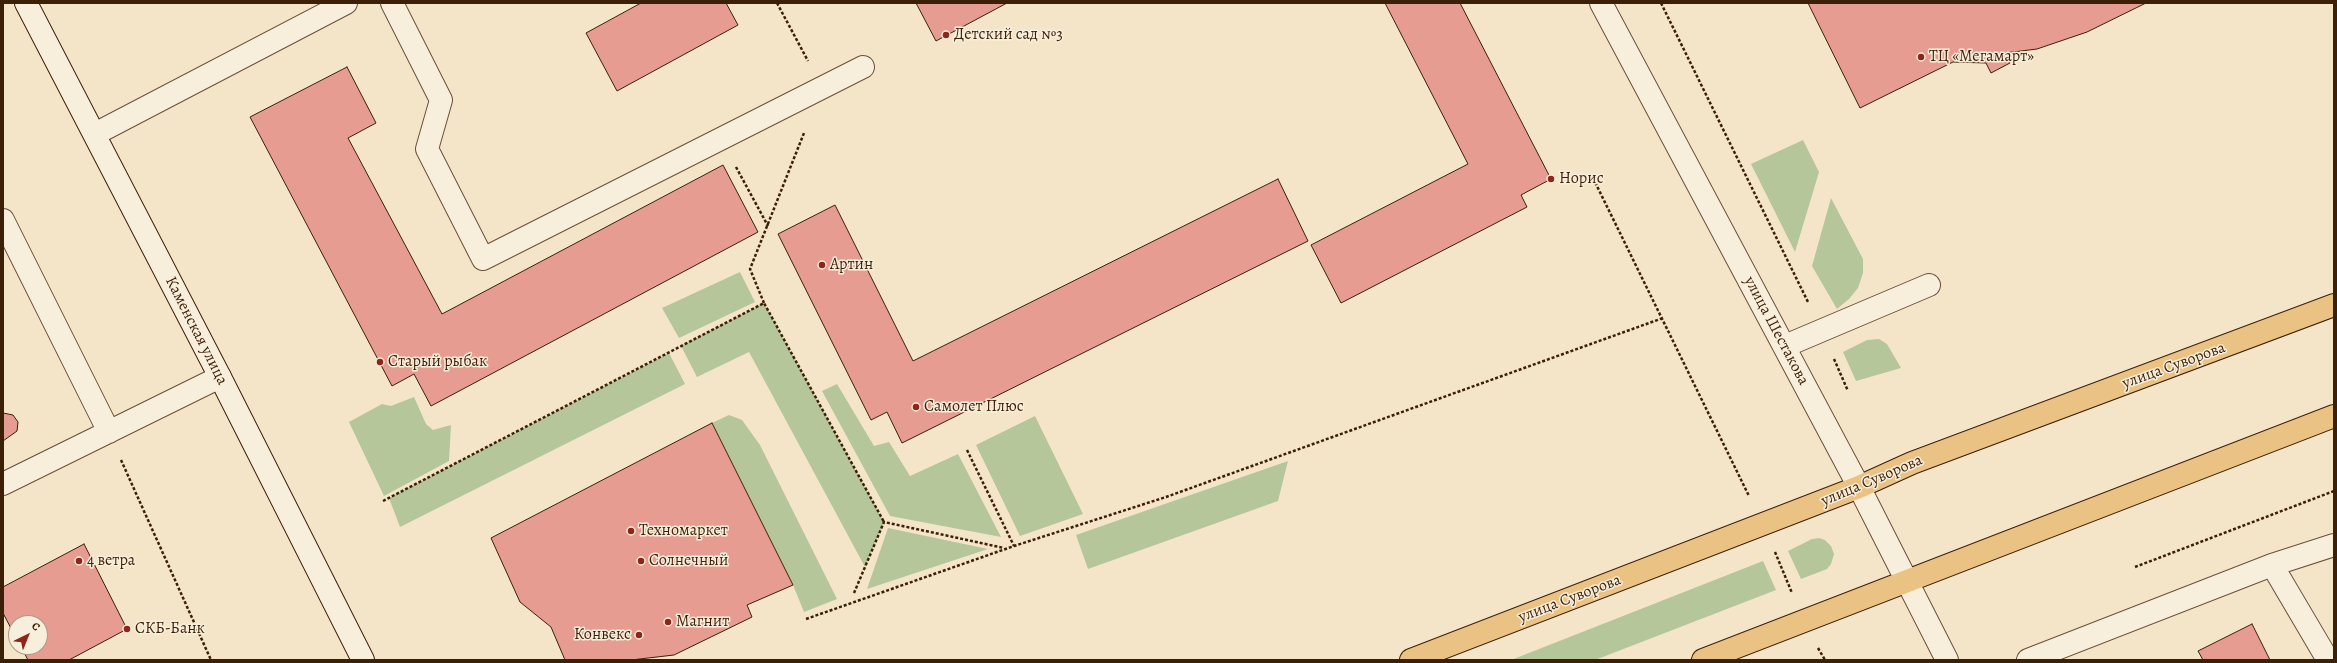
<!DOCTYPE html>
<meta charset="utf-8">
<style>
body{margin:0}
#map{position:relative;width:2337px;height:663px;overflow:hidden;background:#f4e5c9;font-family:Alegreya,serif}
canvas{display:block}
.frame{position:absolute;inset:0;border:4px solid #3c1f07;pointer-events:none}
.north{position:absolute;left:8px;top:615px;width:40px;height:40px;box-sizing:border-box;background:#f8eedc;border:1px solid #ad9b87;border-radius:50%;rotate:43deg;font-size:11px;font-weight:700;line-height:16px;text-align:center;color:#3c1f07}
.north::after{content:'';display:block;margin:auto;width:14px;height:18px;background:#8f2418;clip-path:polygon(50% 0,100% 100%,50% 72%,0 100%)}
</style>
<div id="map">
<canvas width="2337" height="663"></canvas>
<div class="frame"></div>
<div class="north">С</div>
</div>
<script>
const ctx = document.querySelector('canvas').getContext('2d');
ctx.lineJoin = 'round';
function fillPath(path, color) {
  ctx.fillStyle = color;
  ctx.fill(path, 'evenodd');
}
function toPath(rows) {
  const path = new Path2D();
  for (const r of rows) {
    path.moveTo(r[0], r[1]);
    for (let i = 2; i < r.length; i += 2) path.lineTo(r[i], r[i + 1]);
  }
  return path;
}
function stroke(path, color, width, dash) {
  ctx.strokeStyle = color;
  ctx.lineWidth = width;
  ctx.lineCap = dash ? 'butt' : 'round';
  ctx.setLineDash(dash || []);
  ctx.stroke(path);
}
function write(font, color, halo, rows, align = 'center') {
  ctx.font = font + ' Alegreya,serif';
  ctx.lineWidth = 3;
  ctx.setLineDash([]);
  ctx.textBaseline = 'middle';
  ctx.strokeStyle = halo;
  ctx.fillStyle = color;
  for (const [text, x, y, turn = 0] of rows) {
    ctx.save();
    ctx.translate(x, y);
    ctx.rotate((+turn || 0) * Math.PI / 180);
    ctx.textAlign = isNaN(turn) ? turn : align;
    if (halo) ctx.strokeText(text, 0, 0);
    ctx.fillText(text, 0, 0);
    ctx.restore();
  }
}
fillPath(toPath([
 [1803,140,1819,172,1795,252,1751,164],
 [1831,198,1863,259,1863,273,1858,288,1849,299,1837,309,1812,266],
 [740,272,755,302,679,338,662,308],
 [764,303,884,522,865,567,749,352,697,377,681,346],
 [1879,339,1887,344,1901,368,1856,381,1843,352,1867,340],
 [669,353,685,384,400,527,389,498],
 [837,384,874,446,889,442,910,476,958,454,1001,537,890,516,822,391],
 [414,397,426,424,433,430,451,425,449,461,384,496,349,422,382,404,391,406],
 [729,415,742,420,760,445,837,599,804,612,793,585,712,423],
 [1035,416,1083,514,1020,536,976,445],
 [1288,461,1278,501,1088,569,1076,535],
 [888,528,988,549,867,589],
 [1819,538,1825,540,1831,546,1834,554,1831,564,1827,569,1801,579,1788,551,1812,539],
 [1763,561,1776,590,1595,660,1511,660]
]), '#b6c69b');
const building = toPath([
 [641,3,726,3,738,25,617,91,586,33,641,3],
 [916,3,1007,3,936,41,916,3],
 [1385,3,1460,3,1551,179,1521,195,1527,207,1341,303,1311,245,1468,164,1385,3],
 [1808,3,2146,3,2087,32,2037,49,2005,53,2010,63,1991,73,1986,63,1953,62,1860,108,1808,3],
 [347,67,376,123,348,138,442,314,723,165,758,232,431,406,414,374,392,386,250,117,347,67],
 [1278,179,1308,241,902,443,887,412,871,420,778,234,835,205,913,361,1278,179],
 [3,413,13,415,18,422,17,431,3,441,3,413],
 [712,423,793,585,747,605,752,617,674,655,631,660,565,660,551,627,520,602,491,538,712,423],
 [84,544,127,629,69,660,28,660,21,647,40,647,40,623,16,623,16,638,3,613,3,587,84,544],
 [2252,624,2270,660,2203,660,2198,651,2252,624]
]);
fillPath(building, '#e69c91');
stroke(building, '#3c1f07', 1);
const lane = toPath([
 [392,3,441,100,427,149,483,259,863,67],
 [95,134,346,3],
 [3,220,109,432],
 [1785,346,1929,285],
 [3,484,220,377],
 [2272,565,2328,660],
 [2028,660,2272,565,2334,545]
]);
const street = toPath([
 [1601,3,1859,487,1947,660]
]);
const secondary = toPath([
 [26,3,220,377,363,660]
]);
const primary = toPath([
 [1411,660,1859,487,1912,463,2334,305],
 [1703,660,2334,416]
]);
stroke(lane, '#6a5038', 24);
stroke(street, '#6a5038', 24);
stroke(secondary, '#3c1f07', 24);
stroke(primary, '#3c1f07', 24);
stroke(toPath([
 [777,3,808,61],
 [1661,3,1808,302],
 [736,167,768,226],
 [1593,178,1749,496],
 [764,303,750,269,804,133],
 [1834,359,1848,391],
 [967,450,1014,546],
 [121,460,211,660],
 [383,501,764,303,884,522],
 [1775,552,1792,593],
 [2135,567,2334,491],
 [854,593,884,522,1004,548],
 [806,619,1014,546,1166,497,1663,318],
 [1818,648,1825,660]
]), '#3c1f07', 2.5, [3, 2]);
stroke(lane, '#f8eedc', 22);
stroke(street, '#f8eedc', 22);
stroke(secondary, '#f8eedc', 22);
stroke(primary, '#eac284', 22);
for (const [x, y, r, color] of [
 [946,35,4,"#8f2418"],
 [1921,57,4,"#8f2418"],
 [1551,179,4,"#8f2418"],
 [822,265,4,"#8f2418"],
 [380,362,4,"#8f2418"],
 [916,407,4,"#8f2418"],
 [631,531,4,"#8f2418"],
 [79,561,4,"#8f2418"],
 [641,561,4,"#8f2418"],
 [668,622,4,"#8f2418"],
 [127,629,4,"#8f2418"],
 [639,635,4,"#8f2418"]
]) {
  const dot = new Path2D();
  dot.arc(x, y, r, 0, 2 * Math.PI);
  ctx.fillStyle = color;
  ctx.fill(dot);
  stroke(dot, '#f8eedc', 1.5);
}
write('16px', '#3c1f07', '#f8eedc', [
 ["Детский сад №3",954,35],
 ["ТЦ «Мегамарт»",1929,57],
 ["Норис",1559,179],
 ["Артин",830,265],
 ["Старый рыбак",388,362],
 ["Самолет Плюс",924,407],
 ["Техномаркет",639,531],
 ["4 ветра",87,561],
 ["Солнечный",649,561],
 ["Магнит",676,622],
 ["СКБ-Банк",135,629],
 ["Конвекс",631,635,"right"]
], 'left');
write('16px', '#3c1f07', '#f8eedc', [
 ["Каменская улица",196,331,63],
 ["улица Шестакова",1776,331,62],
 ["улица Суворова",2174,366,-20],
 ["улица Суворова",1872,481,-23],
 ["улица Суворова",1570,599,-21]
]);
</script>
